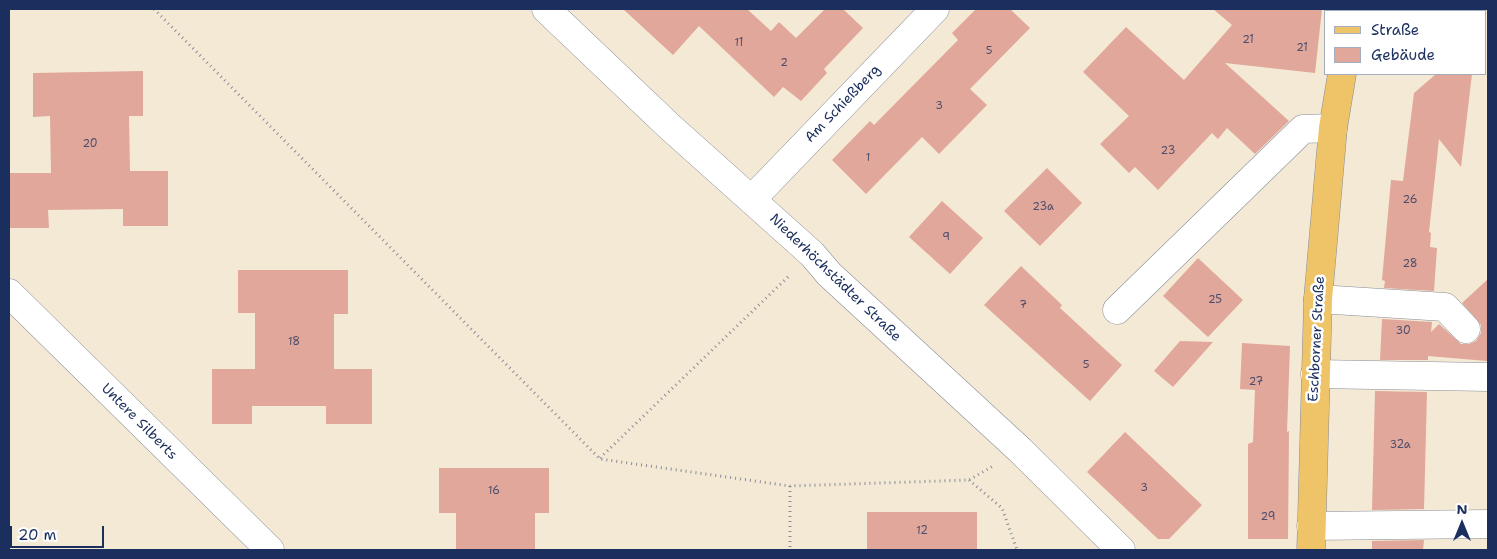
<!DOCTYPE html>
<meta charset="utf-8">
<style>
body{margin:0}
#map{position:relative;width:1497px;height:559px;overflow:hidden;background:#f4e9d4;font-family:"Shantell Sans",sans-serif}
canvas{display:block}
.frame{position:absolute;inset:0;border:10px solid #1b2f5e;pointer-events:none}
.legend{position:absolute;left:1324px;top:10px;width:162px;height:65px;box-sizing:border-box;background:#fff;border:1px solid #a4acbf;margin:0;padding:6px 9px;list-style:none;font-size:15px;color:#1b2f5e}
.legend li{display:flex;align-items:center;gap:10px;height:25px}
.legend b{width:25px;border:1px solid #a4acbf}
.north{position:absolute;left:1437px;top:499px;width:50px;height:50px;-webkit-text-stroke:4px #fff;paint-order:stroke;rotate:0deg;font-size:14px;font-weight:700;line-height:20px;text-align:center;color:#1b2f5e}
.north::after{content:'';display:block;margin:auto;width:18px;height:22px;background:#1b2f5e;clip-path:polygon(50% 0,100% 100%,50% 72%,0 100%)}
.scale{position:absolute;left:10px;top:526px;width:94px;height:22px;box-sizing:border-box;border:2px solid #1b2f5e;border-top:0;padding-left:6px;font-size:15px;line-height:18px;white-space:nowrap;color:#1b2f5e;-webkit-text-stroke:4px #fff;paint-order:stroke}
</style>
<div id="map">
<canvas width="1497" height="559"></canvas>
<div class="frame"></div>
<ul class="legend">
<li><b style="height:6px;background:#efc469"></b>Straße</li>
<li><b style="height:14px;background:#e1a79a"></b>Gebäude</li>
</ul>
<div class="north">N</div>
<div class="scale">20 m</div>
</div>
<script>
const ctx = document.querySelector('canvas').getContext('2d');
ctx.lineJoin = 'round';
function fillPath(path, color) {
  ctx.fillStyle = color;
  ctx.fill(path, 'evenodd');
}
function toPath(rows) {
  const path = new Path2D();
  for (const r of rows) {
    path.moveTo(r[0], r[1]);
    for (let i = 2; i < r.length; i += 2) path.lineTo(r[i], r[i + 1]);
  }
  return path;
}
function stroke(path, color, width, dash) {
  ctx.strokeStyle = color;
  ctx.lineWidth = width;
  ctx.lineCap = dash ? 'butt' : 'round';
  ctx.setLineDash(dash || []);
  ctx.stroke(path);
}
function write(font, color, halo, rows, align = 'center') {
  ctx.font = font + ' "Shantell Sans",sans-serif';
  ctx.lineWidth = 5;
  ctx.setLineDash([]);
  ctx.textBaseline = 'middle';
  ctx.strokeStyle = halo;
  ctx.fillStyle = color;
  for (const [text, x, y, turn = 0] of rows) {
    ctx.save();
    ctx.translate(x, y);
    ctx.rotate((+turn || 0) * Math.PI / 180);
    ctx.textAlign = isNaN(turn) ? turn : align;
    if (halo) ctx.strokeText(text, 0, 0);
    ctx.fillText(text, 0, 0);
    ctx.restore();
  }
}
fillPath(toPath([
 [623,9,747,9,771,31,779,22,796,38,825,9,843,9,863,28,824,69,827,73,801,101,783,87,774,97,699,26,673,55],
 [976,9,1010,9,1030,28,970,89,987,105,939,154,922,137,866,194,832,160,870,121,874,125,958,40,952,33],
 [1213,9,1322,9,1315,73,1225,63,1289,121,1255,154,1227,128,1218,139,1212,133,1158,190,1135,167,1129,173,1100,144,1129,116,1083,72,1126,27,1184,80,1232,25],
 [143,71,143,116,129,116,130,171,168,171,168,226,123,226,123,209,48,210,49,228,9,228,9,173,51,173,50,116,33,117,33,73],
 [1436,74,1472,74,1461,167,1439,139,1429,232,1431,233,1430,247,1437,248,1434,291,1384,288,1385,281,1382,280,1391,180,1403,181,1414,93],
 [1047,168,1082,203,1040,246,1004,211],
 [942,201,983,238,950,274,909,237],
 [1198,258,1243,300,1208,337,1163,296],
 [1021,266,1062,305,1060,308,1122,365,1090,401,984,305],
 [238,270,348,270,348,314,334,314,334,369,372,369,372,424,326,424,326,406,252,406,252,424,212,424,212,369,255,369,255,313,238,313],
 [1488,279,1487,361,1428,356,1428,360,1380,360,1382,319,1432,322,1431,332,1439,324,1461,344,1469,344,1476,341,1481,333,1481,325,1462,303],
 [1180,341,1213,342,1173,387,1154,371],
 [1242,343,1290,346,1287,432,1289,431,1288,539,1248,539,1248,444,1253,442,1255,390,1240,389],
 [1375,391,1427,392,1424,509,1372,510],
 [1125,432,1202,505,1169,539,1158,539,1087,472],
 [439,468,549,468,549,513,535,513,535,550,456,550,456,513,439,513],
 [867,512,977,512,977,550,867,550],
 [1424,540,1423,550,1372,550,1372,541]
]), '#e1a79a');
const minor = toPath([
 [546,9,670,127,812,254,829,274,1020,450,1121,550],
 [752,199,935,9],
 [9,293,270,550],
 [1318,299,1445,307,1466,329],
 [1117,310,1303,129,1333,128],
 [1315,374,1488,377],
 [1311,526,1488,524]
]);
const major = toPath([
 [1352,11,1353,9],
 [1311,550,1318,299,1333,128,1342,74]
]);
stroke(minor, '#888c99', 29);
stroke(major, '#888c99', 29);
stroke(toPath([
 [154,9,600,459,790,486,969,480,993,466],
 [600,458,790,275],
 [969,480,1002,508,1017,550],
 [790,486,790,550]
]), '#888c99', 3, [1, 4]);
stroke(minor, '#fff', 28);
stroke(major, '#efc469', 28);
write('11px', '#4c4d6d', null, [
 ["21",1248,40],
 ["11",739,43],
 ["21",1302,48],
 ["5",989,51],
 ["2",784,63],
 ["3",939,106],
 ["20",90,144],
 ["23",1168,151],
 ["1",868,158],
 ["26",1410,200],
 ["23a",1043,207],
 ["9",946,237],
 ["28",1410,264],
 ["25",1215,300],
 ["7",1023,305],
 ["30",1403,331],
 ["18",294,342],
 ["5",1086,365],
 ["27",1256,382],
 ["32a",1400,445],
 ["3",1144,488],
 ["16",494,491],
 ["29",1268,517],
 ["12",922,531]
]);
write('14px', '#1b2f5e', '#fff', [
 ["Am Schießberg",843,104,-46],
 ["Niederhöchstädter Straße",835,278,44],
 ["Eschborner Straße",1317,339,-87],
 ["Untere Silberts",139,422,45]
]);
</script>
